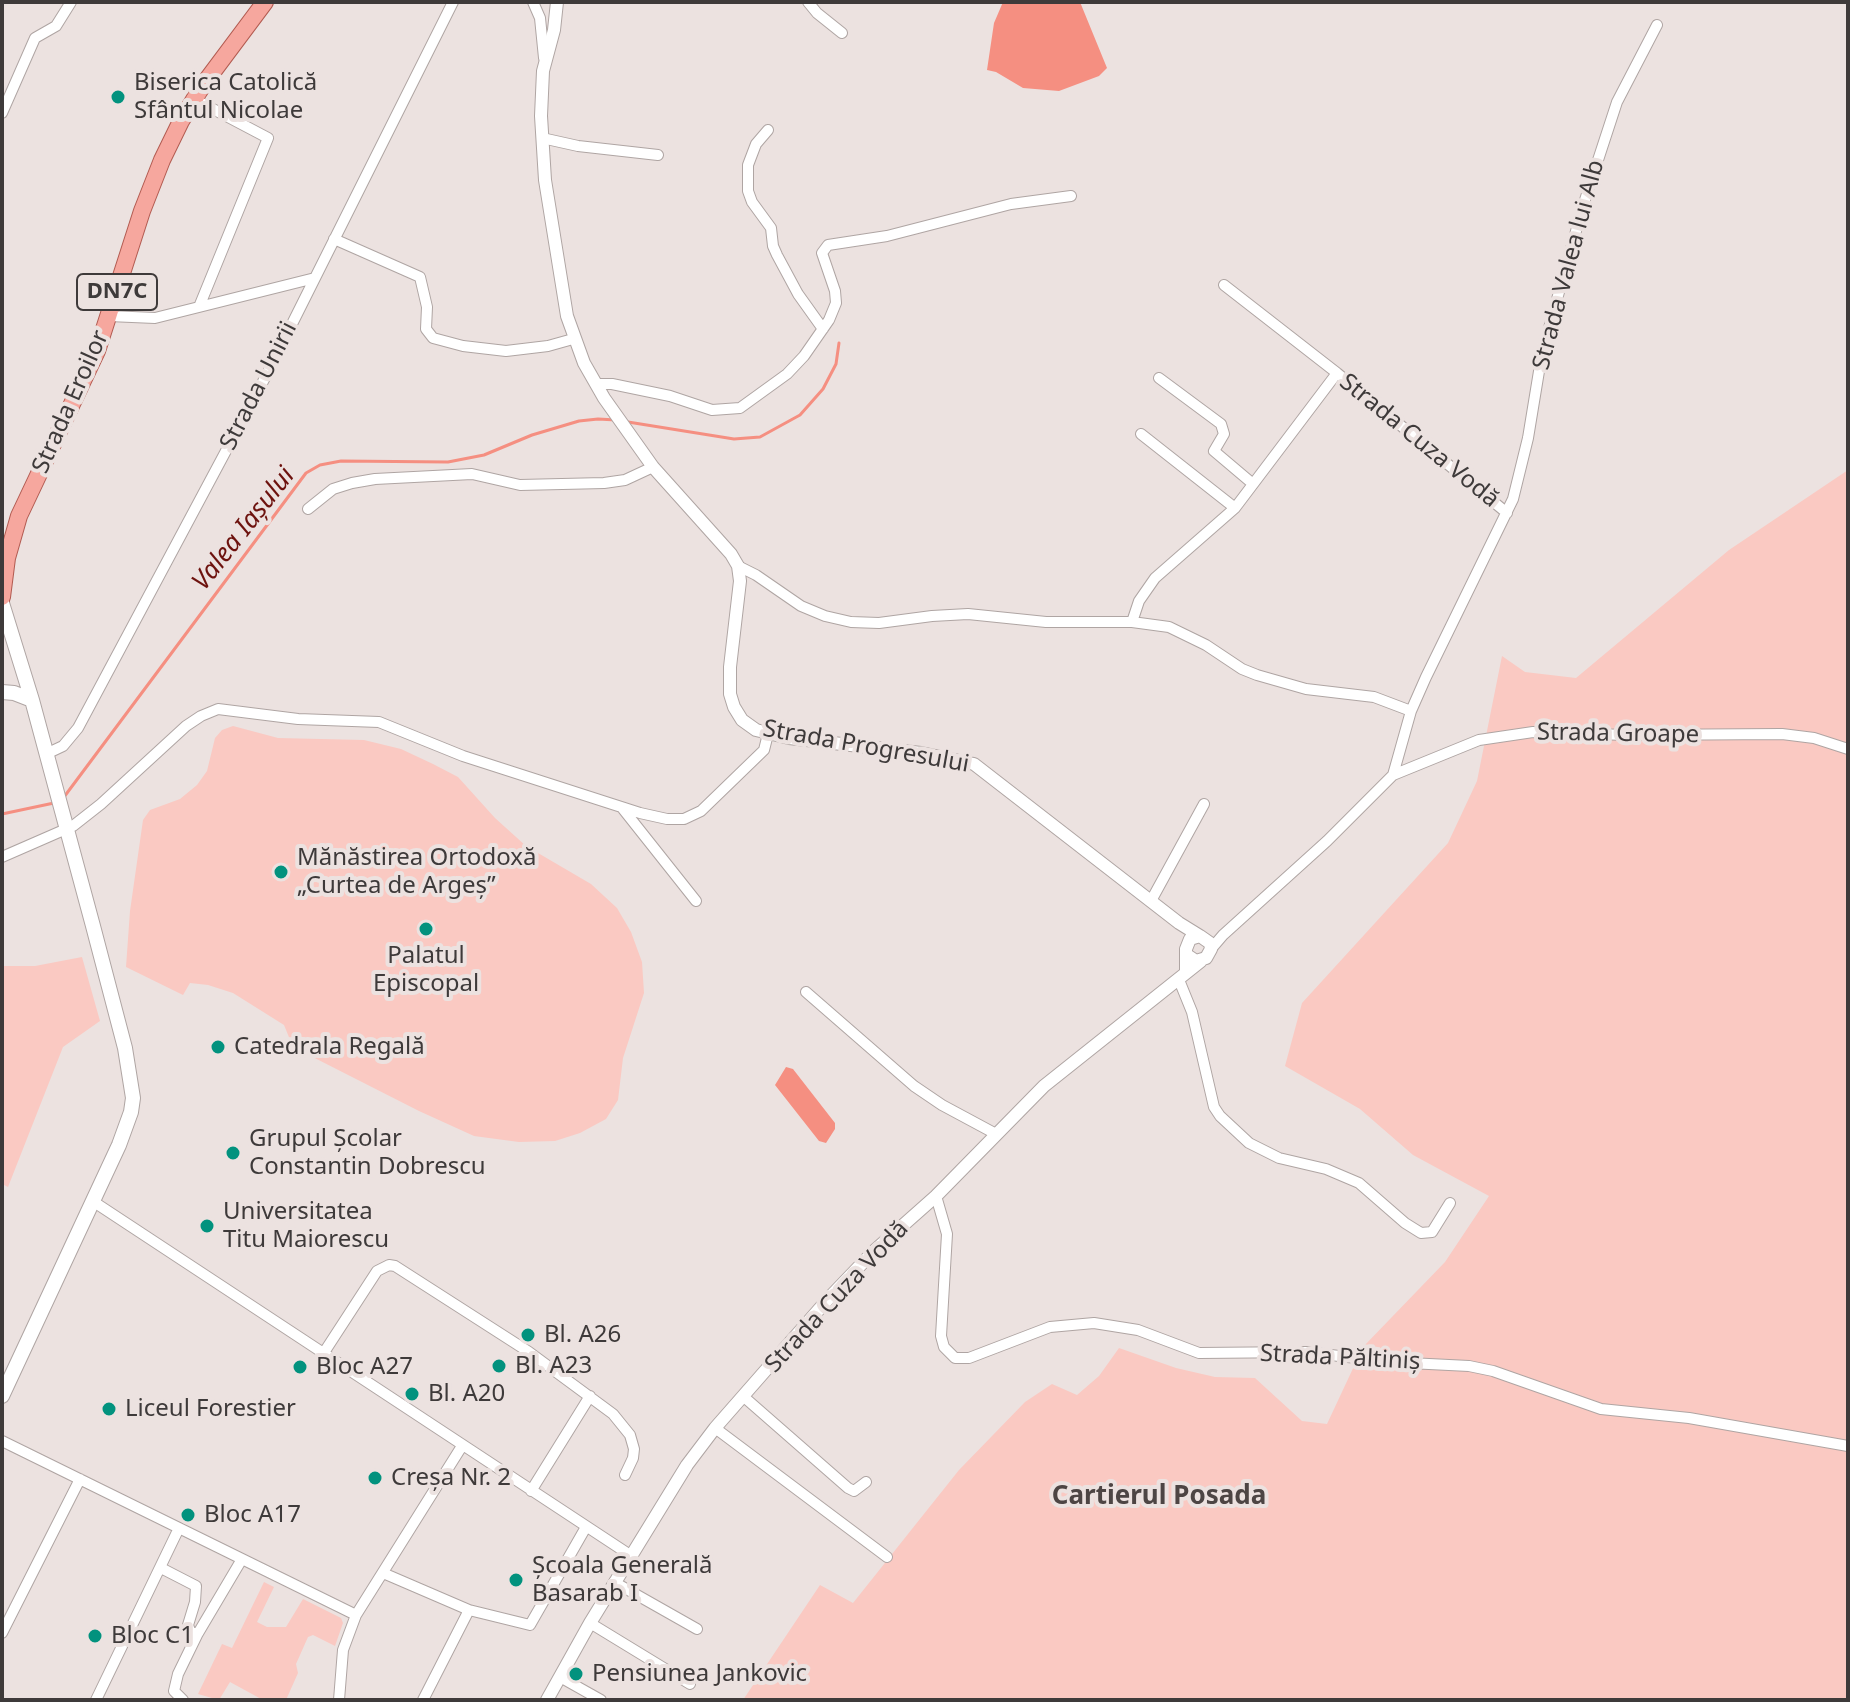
<!DOCTYPE html>
<meta charset="utf-8">
<style>
body{margin:0}
#map{position:relative;width:1850px;height:1702px;overflow:hidden;background:#ece2e0;font-family:"Noto Sans",sans-serif}
canvas{display:block}
.frame{position:absolute;inset:0;border:4px solid #3e3a3a;pointer-events:none}
</style>
<div id="map">
<canvas width="1850" height="1702"></canvas>
<div class="frame"></div>
</div>
<script>
const ctx = document.querySelector('canvas').getContext('2d');
ctx.lineJoin = 'round';
function fillPath(path, color) {
  ctx.fillStyle = color;
  ctx.fill(path, 'evenodd');
}
function toPath(rows) {
  const path = new Path2D();
  for (const r of rows) {
    path.moveTo(r[0], r[1]);
    for (let i = 2; i < r.length; i += 2) path.lineTo(r[i], r[i + 1]);
  }
  return path;
}
function stroke(path, color, width, dash) {
  ctx.strokeStyle = color;
  ctx.lineWidth = width;
  ctx.lineCap = dash ? 'butt' : 'round';
  ctx.setLineDash(dash || []);
  ctx.stroke(path);
}
function write(font, color, halo, rows, align = 'center') {
  ctx.font = font + ' "Noto Sans",sans-serif';
  ctx.lineWidth = 8;
  ctx.setLineDash([]);
  ctx.textBaseline = 'middle';
  ctx.strokeStyle = halo;
  ctx.fillStyle = color;
  for (const [text, x, y, turn = 0] of rows) {
    ctx.save();
    ctx.translate(x, y);
    ctx.rotate((+turn || 0) * Math.PI / 180);
    ctx.textAlign = isNaN(turn) ? turn : align;
    if (halo) ctx.strokeText(text, 0, 0);
    ctx.fillText(text, 0, 0);
    ctx.restore();
  }
}
fillPath(toPath([
 [1848,470,1848,1700,743,1700,820,1585,853,1603,959,1470,1025,1402,1052,1384,1077,1395,1099,1376,1119,1348,1176,1368,1215,1377,1255,1378,1302,1421,1327,1424,1363,1347,1445,1262,1489,1196,1413,1155,1360,1109,1285,1066,1302,1003,1448,843,1477,781,1502,656,1525,672,1576,678,1729,550],
 [233,726,278,738,364,740,401,749,433,764,458,777,495,818,526,846,591,884,617,908,631,932,642,962,644,993,623,1058,618,1100,606,1119,580,1133,555,1141,519,1142,474,1136,419,1111,293,1047,284,1025,233,993,208,985,190,983,183,995,126,967,130,911,143,820,150,810,180,799,197,785,207,771,215,738,222,730],
 [82,957,100,1021,63,1047,8,1187,2,1184,2,966,35,966],
 [264,1582,274,1587,257,1622,267,1627,286,1627,303,1599,341,1618,343,1623,335,1646,313,1635,308,1637,296,1664,298,1673,286,1700,263,1700,230,1682,219,1700,198,1694,222,1644,232,1648]
]), '#fac9c2');
fillPath(toPath([
 [1003,2,1080,2,1107,68,1099,76,1059,91,1023,88,996,72,987,70,994,23],
 [786,1067,793,1069,835,1123,835,1129,826,1143,819,1141,775,1085]
]), '#f58f81');
stroke(toPath([
 [628,422,734,439,760,437,800,415,823,389,836,364,839,343],
 [64,797,306,473,320,465,341,461,448,462,484,455,532,435,579,421,598,419,616,420],
 [2,814,54,803]
]), '#f58f81', 3);
const minor = toPath([
 [533,2,540,18,544,58],
 [808,2,817,13,842,33],
 [194,99,268,138,199,307],
 [2,113,35,38,56,26,71,2],
 [768,130,756,144,748,165,748,191,752,202,771,228,773,246,777,255,798,294,823,329],
 [542,138,578,146,658,155],
 [334,239,420,277,427,307,426,329,433,338,463,346,506,351,548,346,573,339],
 [1224,285,1337,373,1507,513],
 [109,316,155,318,315,278],
 [1159,378,1221,424,1224,434,1214,451,1253,484],
 [596,384,612,384,670,396,712,410,740,408,787,374,804,356,829,320,836,303,835,291,822,253,828,245,887,236,1011,204,1071,196],
 [1141,434,1235,508],
 [308,509,333,489,352,483,375,479,472,474,520,485,604,483,625,480,653,467],
 [738,566,756,575,801,606,825,616,851,622,879,623,932,616,968,614,1046,622,1132,622,1169,627,1206,645,1242,669,1257,675,1306,689,1374,697,1411,711],
 [1132,622,1139,601,1155,578,1235,508,1337,373],
 [46,754,63,746,78,728,267,374,453,2],
 [1393,775,1479,740,1533,732,1626,735,1782,734,1814,738,1848,749],
 [623,809,696,901],
 [2,857,73,826,101,804,186,726,201,716,218,709,298,719,379,722,463,756,640,813,667,819,684,819,701,811,764,750,768,734],
 [1152,899,1204,804],
 [1211,949,1223,935,1327,841,1393,775,1411,711,1426,677,1513,499,1528,438,1542,353,1583,206,1617,102,1657,25],
 [1179,980,1192,1012,1214,1107,1220,1116,1249,1143,1279,1158,1326,1169,1359,1183,1405,1223,1421,1233,1432,1232,1450,1203],
 [806,992,914,1086,942,1105,996,1134],
 [936,1196,947,1234,941,1336,944,1347,955,1358,969,1358,1050,1327,1094,1323,1138,1330,1199,1353,1306,1352,1389,1362,1469,1366,1493,1371,1601,1409,1689,1418,1848,1446],
 [94,1202,630,1555],
 [323,1354,377,1271,389,1265,395,1266,529,1352,613,1414,630,1435,634,1449,633,1458,625,1475],
 [744,1397,848,1488,854,1491,866,1482],
 [715,1428,887,1557],
 [2,1441,356,1615],
 [531,1491,590,1396],
 [161,1568,196,1586,195,1602,188,1625,190,1631,197,1635],
 [383,1573,469,1610,530,1625,586,1527],
 [614,1582,697,1629],
 [590,1623,690,1684],
 [2,1633,80,1479],
 [560,1677,601,1700],
 [96,1700,179,1528],
 [183,1700,174,1691,178,1674,197,1635,242,1559],
 [339,1700,343,1650,356,1615,462,1446],
 [423,1700,469,1610]
]);
const tertiary = toPath([
 [557,2,554,30,543,71,541,116,545,180,567,316,584,363,604,398,653,467,731,554,738,566,740,581,730,667,730,694,734,707,742,720,756,730,789,738,921,753,974,764,1179,923,1200,936],
 [1186,971,1186,949,1190,939,1200,936,1210,943,1211,949,1206,958,1196,961,1187,955],
 [547,1700,590,1623,687,1465,715,1428,829,1298,874,1251,936,1196,1044,1086,1201,961]
]);
const secondary = toPath([
 [2,603,32,700,93,926,125,1048,133,1098,131,1112,119,1145,2,1396],
 [2,692,14,693,32,700]
]);
const primary = toPath([
 [2,597,7,558,19,516,97,351,142,211,162,160,181,121,203,85,265,2]
]);
stroke(minor, '#afa5a3', 12);
stroke(tertiary, '#afa5a3', 14);
stroke(secondary, '#afa5a3', 16);
stroke(primary, '#b25b51', 18);
stroke(minor, '#fff', 10);
stroke(tertiary, '#fff', 12);
stroke(secondary, '#fff', 14);
stroke(primary, '#f6a79e', 16);
for (const [x, y, r, color] of [
 [118,97,8,"#02927e"],
 [281,872,8,"#02927e"],
 [426,929,8,"#02927e"],
 [218,1047,8,"#02927e"],
 [233,1153,8,"#02927e"],
 [207,1226,8,"#02927e"],
 [528,1335,8,"#02927e"],
 [499,1366,8,"#02927e"],
 [300,1367,8,"#02927e"],
 [412,1394,8,"#02927e"],
 [109,1409,8,"#02927e"],
 [375,1478,8,"#02927e"],
 [188,1515,8,"#02927e"],
 [516,1580,8,"#02927e"],
 [95,1636,8,"#02927e"],
 [576,1674,8,"#02927e"]
]) {
  const dot = new Path2D();
  dot.arc(x, y, r, 0, 2 * Math.PI);
  ctx.fillStyle = color;
  ctx.fill(dot);
  stroke(dot, '#ece2e0', 3);
}
for (const [x, y, w] of [
 [117,292,80]
]) {
  const box = new Path2D();
  box.roundRect(x - w / 2, y - 18, w, 36, 6);
  ctx.fillStyle = '#ece2e0';
  ctx.fill(box);
  stroke(box, '#3e3a3a', 2);
}
write('bold 22px', '#3e3a3a', null, [
 ["DN7C",117,292]
]);
write('24px', '#3e3a3a', '#ece2e0', [
 ["Biserica Catolică",134,83],
 ["Sfântul Nicolae",134,111],
 ["Mănăstirea Ortodoxă",297,858],
 ["„Curtea de Argeș”",297,886],
 ["Palatul",426,956,"center"],
 ["Episcopal",426,984,"center"],
 ["Catedrala Regală",234,1047],
 ["Grupul Școlar",249,1139],
 ["Constantin Dobrescu",249,1167],
 ["Universitatea",223,1212],
 ["Titu Maiorescu",223,1240],
 ["Bl. A26",544,1335],
 ["Bl. A23",515,1366],
 ["Bloc A27",316,1367],
 ["Bl. A20",428,1394],
 ["Liceul Forestier",125,1409],
 ["Creșa Nr. 2",391,1478],
 ["Bloc A17",204,1515],
 ["Școala Generală",532,1566],
 ["Basarab I",532,1594],
 ["Bloc C1",111,1636],
 ["Pensiunea Jankovic",592,1674]
], 'left');
write('24px', '#3e3a3a', '#ece2e0', [
 ["Strada Valea lui Alb",1569,265,-75],
 ["Strada Unirii",259,386,-63],
 ["Strada Eroilor",71,402,-66],
 ["Strada Cuza Vodă",1419,441,39],
 ["Strada Groape",1618,734,1],
 ["Strada Progresului",866,747,10],
 ["Strada Cuza Vodă",837,1297,-47],
 ["Strada Păltiniș",1340,1358,3]
]);
write('italic 26px', '#6d120e', '#ece2e0', [
 ["Valea Iașului",244,529,-52]
]);
write('bold 26px', '#4d4544', '#ece2e0', [
 ["Cartierul Posada",1159,1497]
]);
</script>
